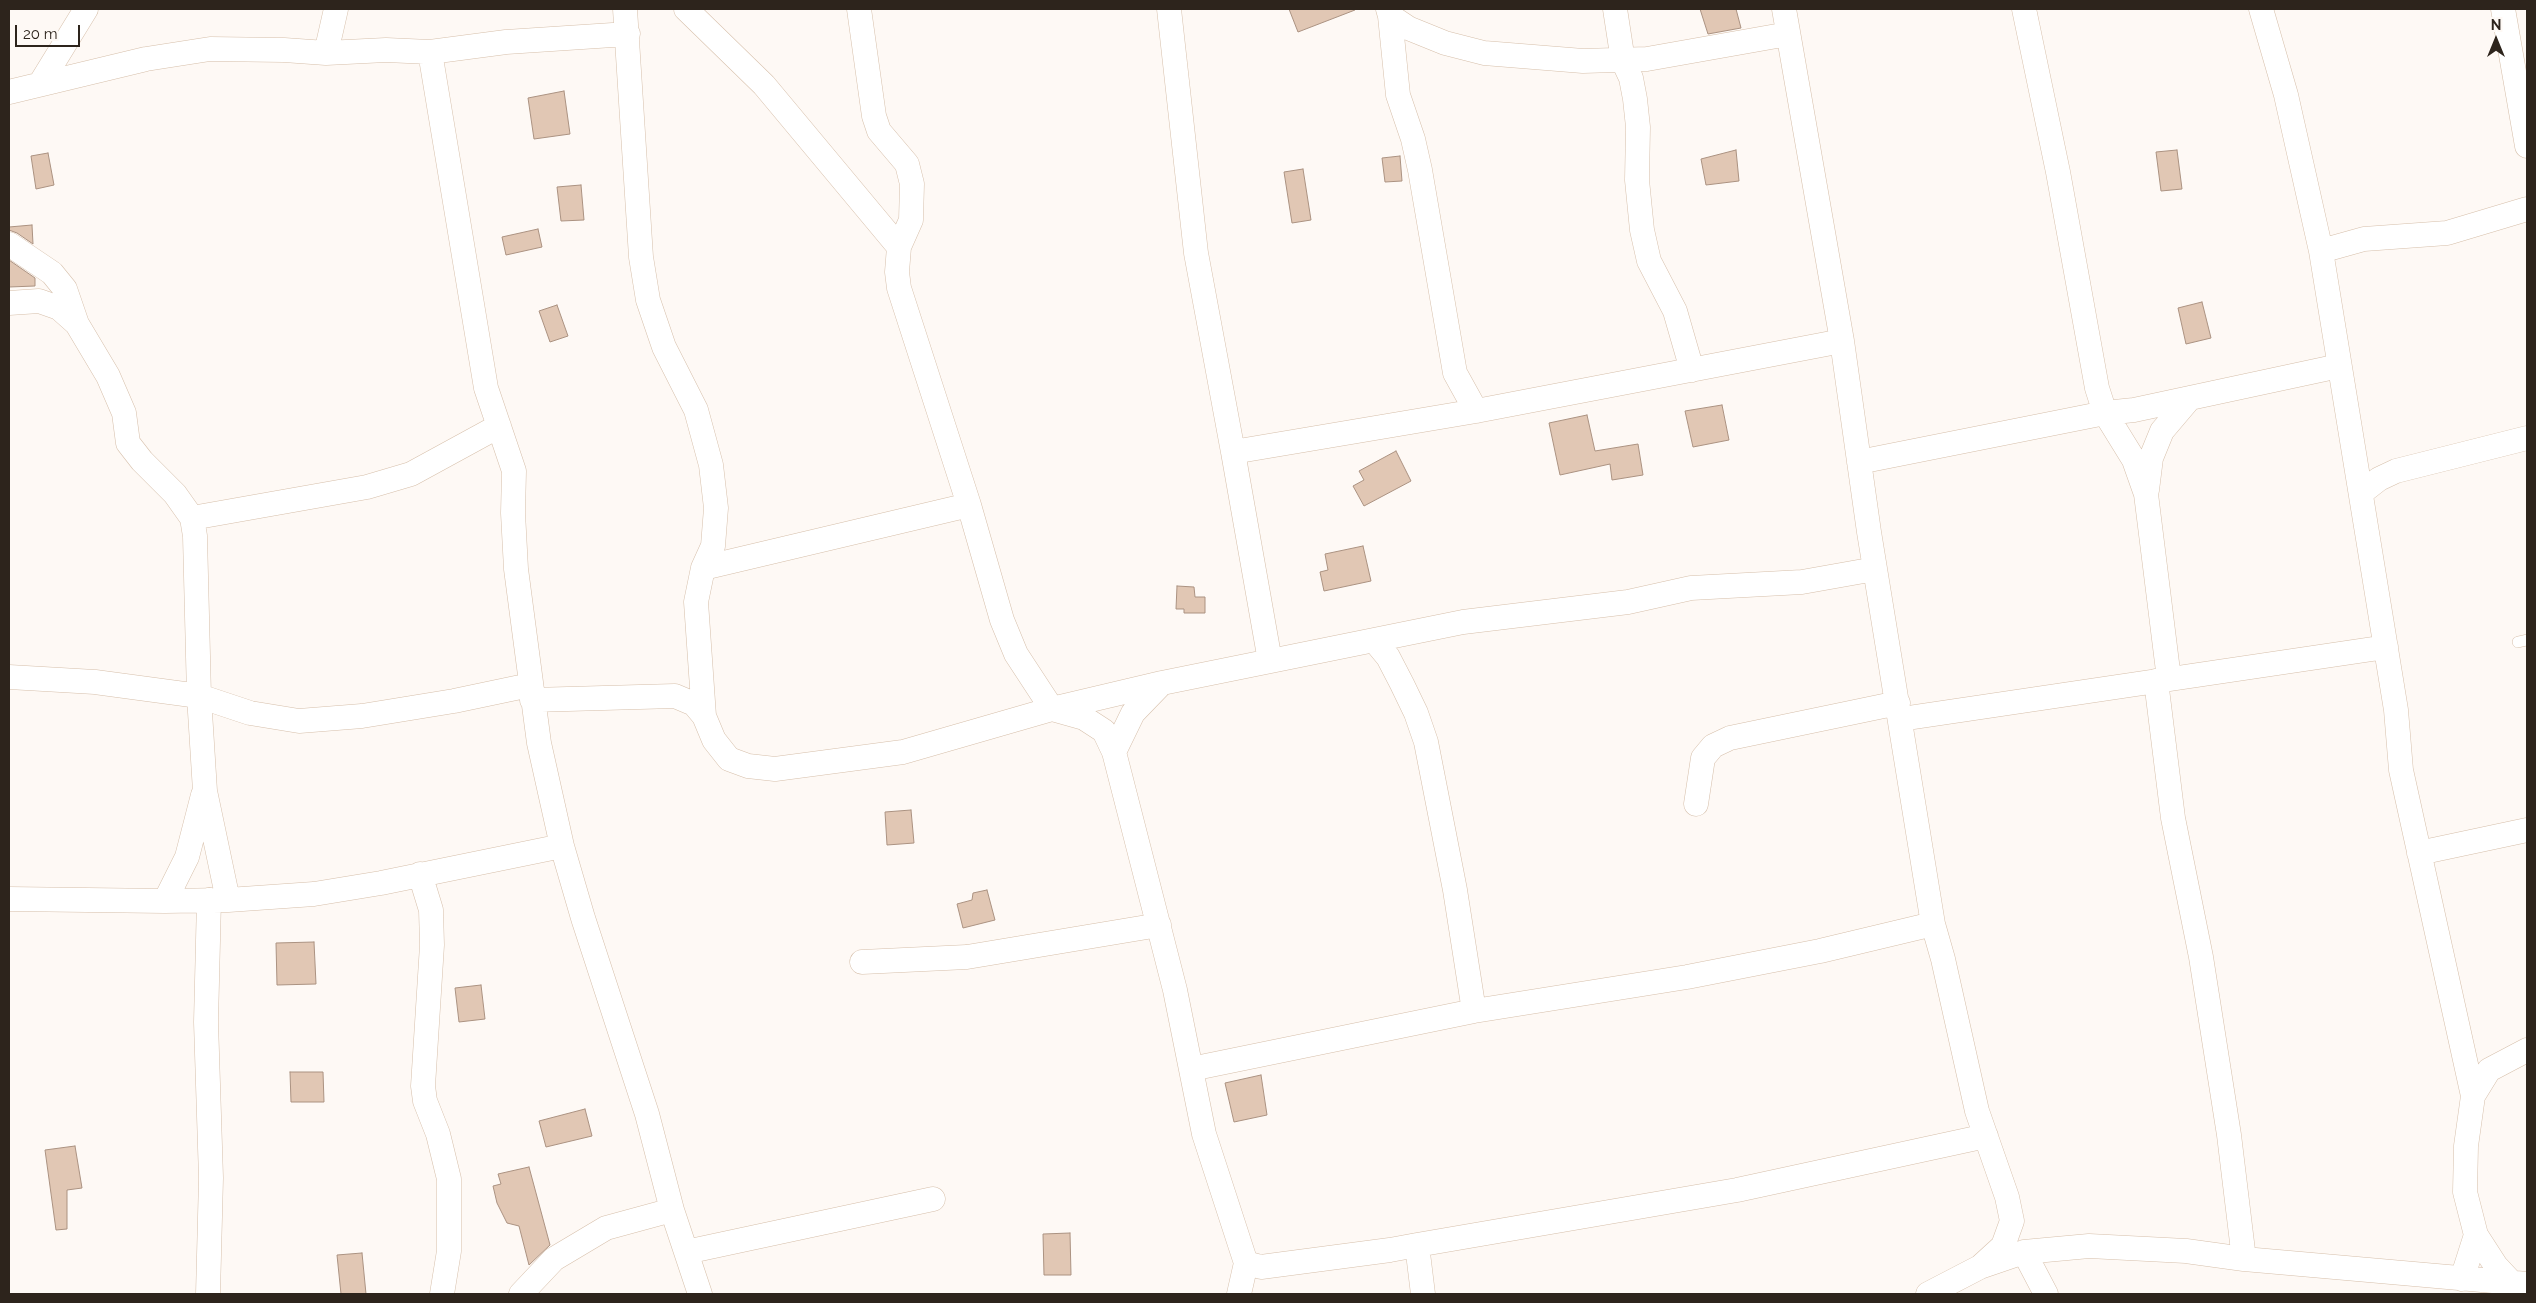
<!DOCTYPE html>
<style>
body{margin:0}
#map{position:relative;width:2536px;height:1303px;overflow:hidden;background:#fef9f5;font-family:Raleway,sans-serif}
canvas{display:block}
.frame{position:absolute;inset:0;border:10px solid #2d241c;pointer-events:none}
.north{position:absolute;left:2471px;top:15px;width:50px;height:50px;-webkit-text-stroke:4px #fef9f5;paint-order:stroke;rotate:0deg;font-size:14px;font-weight:700;line-height:20px;text-align:center;color:#2d241c}
.north::after{content:'';display:block;margin:auto;width:18px;height:22px;background:#2d241c;clip-path:polygon(50% 0,100% 100%,50% 72%,0 100%)}
.scale{position:absolute;left:15px;top:25px;width:65px;height:22px;box-sizing:border-box;border:2px solid #2d241c;border-top:0;padding-left:6px;font-size:15px;line-height:18px;white-space:nowrap;color:#2d241c;-webkit-text-stroke:4px #fef9f5;paint-order:stroke}
</style>
<div id="map">
<canvas width="2536" height="1303"></canvas>
<div class="frame"></div>
<div class="north">N</div>
<div class="scale">20 m</div>
</div>
<script>
const ctx = document.querySelector('canvas').getContext('2d');
ctx.lineJoin = 'round';
function fillPath(path, color) {
  ctx.fillStyle = color;
  ctx.fill(path, 'evenodd');
}
function toPath(rows) {
  const path = new Path2D();
  for (const r of rows) {
    path.moveTo(r[0], r[1]);
    for (let i = 2; i < r.length; i += 2) path.lineTo(r[i], r[i + 1]);
  }
  return path;
}
function stroke(path, color, width, dash) {
  ctx.strokeStyle = color;
  ctx.lineWidth = width;
  ctx.lineCap = dash ? 'butt' : 'round';
  ctx.setLineDash(dash || []);
  ctx.stroke(path);
}
const building = toPath([
 [1289,9,1354,9,1355,10,1298,32,1289,9],
 [1700,9,1736,9,1741,28,1708,34,1700,9],
 [564,91,570,134,534,139,528,98,564,91],
 [1736,150,1739,181,1706,185,1701,159,1736,150],
 [2177,150,2182,189,2161,191,2156,152,2177,150],
 [48,153,54,185,36,189,31,156,48,153],
 [1400,156,1402,181,1385,182,1382,158,1400,156],
 [1303,169,1311,220,1292,223,1284,172,1303,169],
 [581,185,584,220,561,221,557,187,581,185],
 [32,225,33,244,17,233,9,230,9,227,32,225],
 [538,229,542,247,506,255,502,237,538,229],
 [9,260,35,278,35,286,9,287,9,260],
 [2202,302,2211,338,2186,344,2178,308,2202,302],
 [557,305,568,336,550,342,539,311,557,305],
 [1722,405,1729,440,1693,447,1685,411,1722,405],
 [1587,415,1595,451,1638,444,1643,475,1612,480,1610,464,1560,475,1549,423,1587,415],
 [1396,451,1411,481,1364,506,1353,486,1364,480,1359,471,1396,451],
 [1363,546,1371,581,1324,591,1320,572,1328,570,1325,554,1363,546],
 [1177,586,1194,587,1195,597,1205,597,1205,613,1184,613,1184,609,1176,609,1177,586],
 [911,810,914,843,887,845,885,812,911,810],
 [987,890,995,920,963,928,957,904,972,900,973,893,987,890],
 [314,942,316,984,277,985,276,943,314,942],
 [481,985,485,1019,459,1022,455,988,481,985],
 [290,1072,323,1072,324,1102,291,1102,290,1072],
 [1261,1075,1267,1115,1234,1122,1225,1083,1261,1075],
 [585,1109,592,1136,546,1147,539,1121,585,1109],
 [75,1146,82,1188,67,1190,67,1229,56,1230,45,1150,75,1146],
 [529,1167,550,1245,529,1265,519,1226,507,1223,497,1203,493,1186,501,1184,498,1174,529,1167],
 [1070,1233,1071,1275,1044,1275,1043,1234,1070,1233],
 [362,1253,366,1294,341,1294,337,1255,362,1253]
]);
fillPath(building, '#e1c7b4');
stroke(building, '#ab9281', 1);
const lane = toPath([
 [2518,642,2527,640]
]);
const street = toPath([
 [625,9,641,257,648,300,664,347,696,410,711,465,716,508,713,546,703,568,696,602,704,716],
 [686,9,764,85,899,247],
 [859,9,874,116,879,131,907,164,912,184,911,220,899,247,897,272,899,288,969,505,1002,620,1016,654,1052,709,1084,718,1104,731,1114,752,1175,990,1204,1134,1246,1263,1239,1294],
 [1169,9,1196,253,1233,452],
 [1388,9,1390,16,1408,28,1445,43,1484,53,1583,61,1647,59,1788,34],
 [1615,9,1623,61,1631,78,1635,99,1638,127,1637,180,1642,230,1649,261,1675,311,1692,370],
 [1784,9,1842,341,1869,532,1933,924,1943,959,1977,1111,2007,1197,2012,1221,2003,1246,1980,1267],
 [2024,9,2058,172,2097,388,2105,413,2134,460,2146,494,2169,679],
 [2261,9,2286,95,2321,251,2396,710,2401,770,2473,1096],
 [2503,9,2527,146],
 [1390,16,1398,95,1413,139,1420,170,1455,373,1476,411],
 [430,52,486,388,514,471,513,513,516,569,539,743,562,846,583,918,647,1114,672,1210,700,1294],
 [326,53,336,9],
 [40,84,86,9],
 [9,92,146,59,210,49,284,50,326,53,386,50,430,52,506,42,628,34],
 [9,244,52,273,65,289,77,324,108,376,124,413,128,443,142,461,175,494,192,518,195,536,199,696,205,791,228,900],
 [2321,251,2364,239,2447,233,2527,209],
 [9,303,39,301,59,308,77,324],
 [1859,462,2105,413,2134,410,2339,366],
 [2147,490,2151,458,2162,431,2190,398],
 [2361,493,2379,479,2396,471,2527,438],
 [192,518,367,487,411,474,499,426],
 [703,568,969,505],
 [1374,640,1388,657,1402,684,1416,713,1426,742,1455,890,1474,1011],
 [1270,661,1233,452,1476,411,1842,341],
 [9,677,95,682,199,696,250,713,299,721,362,716,454,701,530,685],
 [2156,681,2173,818,2201,957,2229,1135,2244,1259],
 [532,700,675,696,694,704,704,716,714,740,729,759,748,766,775,769,903,752,1052,709,1162,683,1463,622,1628,602,1691,588,1802,582,1875,569],
 [1901,719,2386,647],
 [1114,752,1133,713,1162,683],
 [1696,804,1703,758,1713,746,1730,738,1898,703],
 [2419,853,2527,830],
 [420,874,431,910,432,945,423,1086,425,1101,438,1134,449,1179,449,1251,442,1294],
 [9,899,165,901,228,900,314,894,381,883,562,846],
 [165,901,187,857,203,795],
 [862,962,967,957,1159,925],
 [1191,1069,1474,1011,1687,977,1820,951,1933,924],
 [1417,1245,1737,1190,1986,1136],
 [686,1252,933,1199],
 [2024,1252,2046,1294],
 [1246,1263,1261,1267,1390,1250,1417,1245,1423,1294],
 [2462,1279,2476,1235],
 [2511,1282,2496,1266,2476,1235,2465,1192,2466,1146,2473,1096,2489,1070,2527,1050],
 [208,1294,211,1178,206,1022,209,900],
 [521,1294,554,1259,606,1228,672,1210],
 [1928,1294,1980,1267,2024,1252,2089,1246,2186,1251,2244,1259,2527,1284]
]);
stroke(lane, '#d6bfaa', 12);
stroke(street, '#d6bfaa', 25);
stroke(lane, '#fff', 11);
stroke(street, '#fff', 24);
</script>
